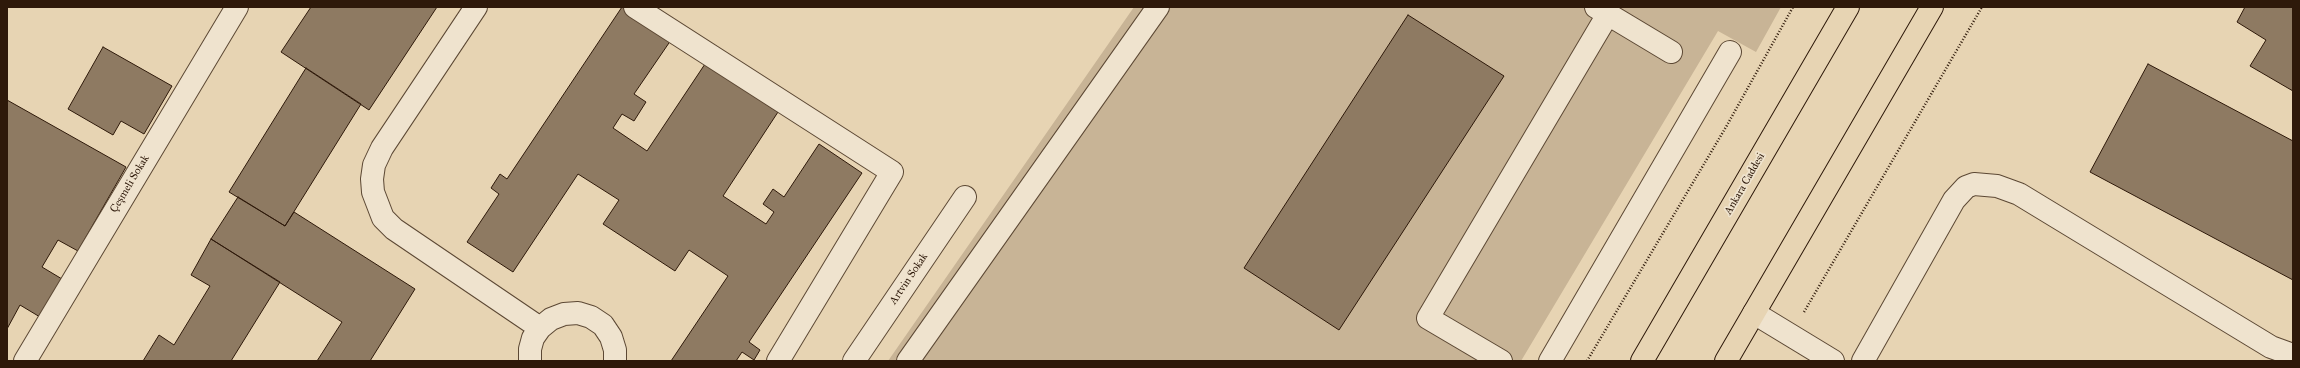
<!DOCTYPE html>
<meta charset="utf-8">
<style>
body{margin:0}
#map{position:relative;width:2300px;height:368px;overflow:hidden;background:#e7d4b3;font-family:"IM FELL Great Primer",serif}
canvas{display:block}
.frame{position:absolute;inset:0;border:8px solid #2e190a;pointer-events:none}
</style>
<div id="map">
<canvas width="2300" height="368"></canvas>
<div class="frame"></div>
</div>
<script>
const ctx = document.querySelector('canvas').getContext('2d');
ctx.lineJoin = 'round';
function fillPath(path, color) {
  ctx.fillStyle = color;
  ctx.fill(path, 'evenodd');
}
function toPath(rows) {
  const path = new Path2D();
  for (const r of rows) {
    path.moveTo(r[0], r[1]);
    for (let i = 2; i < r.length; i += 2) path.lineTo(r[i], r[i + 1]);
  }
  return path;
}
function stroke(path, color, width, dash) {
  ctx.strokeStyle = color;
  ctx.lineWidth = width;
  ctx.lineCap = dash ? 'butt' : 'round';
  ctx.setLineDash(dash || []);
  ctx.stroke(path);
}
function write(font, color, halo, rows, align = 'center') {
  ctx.font = font + ' "IM FELL Great Primer",serif';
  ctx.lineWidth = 3.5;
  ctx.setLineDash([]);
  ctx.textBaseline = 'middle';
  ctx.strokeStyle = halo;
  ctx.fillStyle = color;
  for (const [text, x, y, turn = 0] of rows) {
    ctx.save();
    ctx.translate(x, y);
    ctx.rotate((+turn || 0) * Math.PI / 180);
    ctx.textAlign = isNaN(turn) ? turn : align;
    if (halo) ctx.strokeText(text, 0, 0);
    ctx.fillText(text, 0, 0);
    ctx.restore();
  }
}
fillPath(toPath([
 [1134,7,1781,7,1756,52,1718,31,1521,361,888,361]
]), '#c8b496');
const building = toPath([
 [311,7,437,7,369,110,281,52,311,7],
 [622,7,671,40,634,94,646,102,634,121,622,114,613,128,647,151,705,64,778,112,723,196,766,224,774,212,763,204,773,189,784,197,819,144,862,173,749,342,760,350,754,360,742,352,736,361,671,361,728,276,689,250,675,271,603,224,619,200,578,174,513,272,467,242,499,194,491,188,500,174,507,179,622,7],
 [2245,7,2293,7,2293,91,2250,66,2266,40,2237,22,2245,7],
 [1408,15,1504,76,1339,330,1244,268,1408,15],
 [103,47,172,86,144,134,121,121,113,135,68,109,103,47],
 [2148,64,2293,141,2293,280,2090,172,2148,64],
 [306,68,361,104,285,226,229,192,306,68],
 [7,100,126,167,78,251,58,240,42,267,62,279,40,317,20,305,7,329,7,100],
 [238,197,285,226,294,212,415,289,370,361,317,361,342,322,211,239,238,197],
 [211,239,280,282,231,361,143,361,159,335,174,345,210,286,191,275,211,239]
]);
fillPath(building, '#8e7a62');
stroke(building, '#2e190a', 1);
const minor = toPath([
 [476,7,382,148,374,165,372,179,373,192,383,218,394,229,540,328],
 [635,7,892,172,778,361],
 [1596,7,1671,52],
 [1754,313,1833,361],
 [25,361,237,7],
 [530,361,530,349,533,338,540,328,551,319,564,314,578,313,591,317,603,325,611,337,615,350,615,361],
 [854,361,965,197],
 [908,361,1158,7],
 [1501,361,1428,318,1608,14],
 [1550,361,1730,52],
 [1863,361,1954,200,1966,187,1974,184,1997,186,2019,194,2271,347,2293,355]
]);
const major = toPath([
 [1642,361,1848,7],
 [1726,361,1932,7]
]);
stroke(minor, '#5c4834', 24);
stroke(major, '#2e190a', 24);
stroke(toPath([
 [1804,312,1982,7],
 [1587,361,1726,127,1793,7]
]), '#2e190a', 2.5, [1, 2]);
stroke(minor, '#efe3ce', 22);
stroke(major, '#e7d4b3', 22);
write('11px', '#2e190a', '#efe3ce', [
 ["Çeşmeli Sokak",130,184,-59],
 ["Ankara Caddesi",1745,184,-60],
 ["Artvin Sokak",909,279,-56]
]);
</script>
